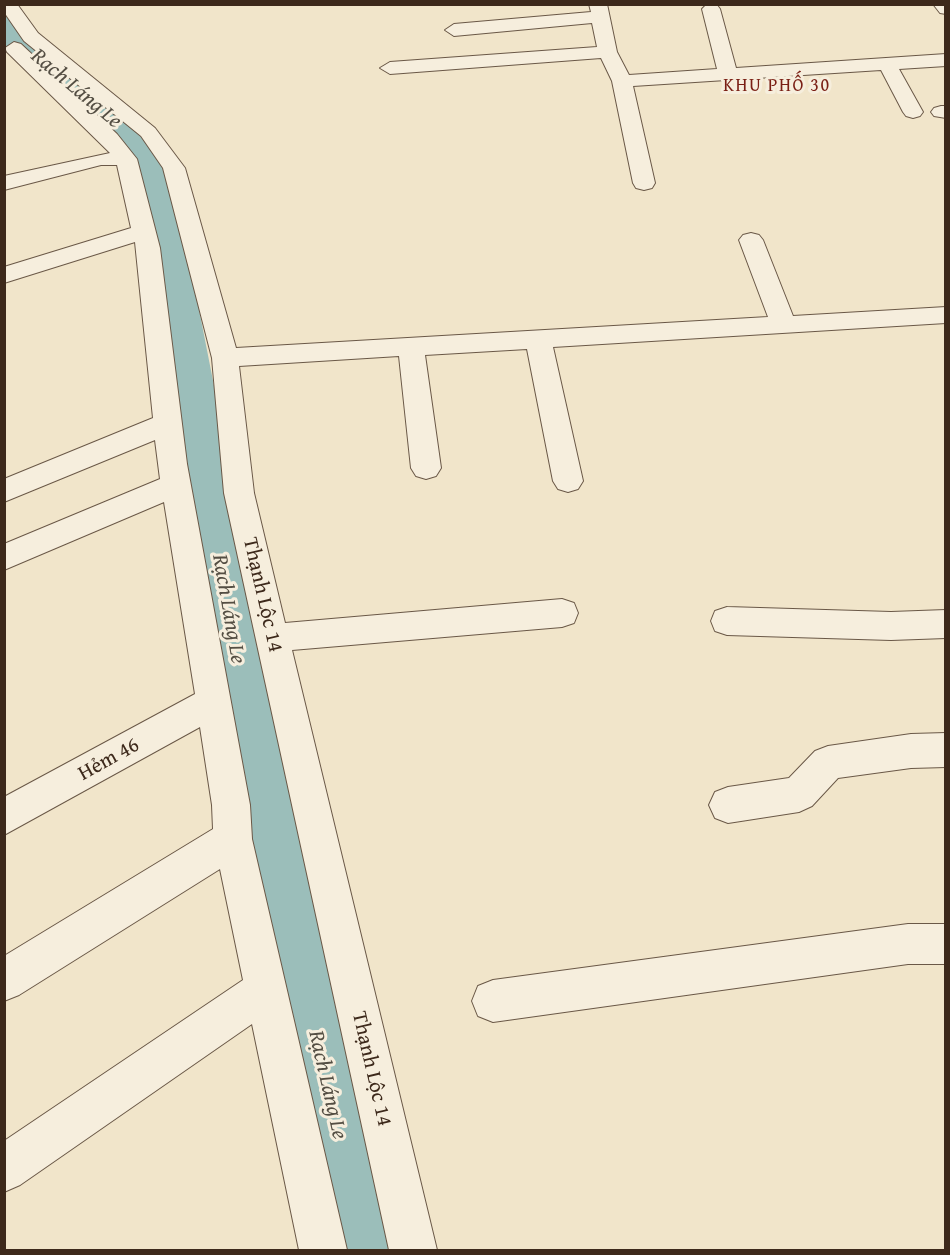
<!DOCTYPE html>
<meta charset="utf-8">
<style>
body{margin:0}
#map{position:relative;width:950px;height:1255px;overflow:hidden;background:#f1e5ca;font-family:"Gentium Book Plus",serif}
canvas{display:block}
.frame{position:absolute;inset:0;border:6px solid #3d291b;pointer-events:none}
</style>
<div id="map">
<canvas width="950" height="1255"></canvas>
<div class="frame"></div>
</div>
<script>
const ctx = document.querySelector('canvas').getContext('2d');
ctx.lineJoin = 'round';
function toPath(rows) {
  const path = new Path2D();
  for (const r of rows) {
    path.moveTo(r[0], r[1]);
    for (let i = 2; i < r.length; i += 2) path.lineTo(r[i], r[i + 1]);
  }
  return path;
}
function fillPath(path, color) {
  ctx.fillStyle = color;
  ctx.fill(path, 'evenodd');
}
function stroke(path, color, width, dash) {
  ctx.strokeStyle = color;
  ctx.lineWidth = width;
  ctx.lineCap = dash ? 'butt' : 'round';
  ctx.setLineDash(dash || []);
  ctx.stroke(path);
}
function write(font, color, halo, rows, align = 'center') {
  ctx.font = font + ' "Gentium Book Plus",serif';
  ctx.lineWidth = 6;
  ctx.setLineDash([]);
  ctx.textBaseline = 'middle';
  ctx.strokeStyle = halo;
  ctx.fillStyle = color;
  for (const [text, x, y, turn = 0] of rows) {
    ctx.save();
    ctx.translate(x, y);
    ctx.rotate((+turn || 0) * Math.PI / 180);
    ctx.textAlign = isNaN(turn) ? turn : align;
    if (halo) ctx.strokeText(text, 0, 0);
    ctx.fillText(text, 0, 0);
    ctx.restore();
  }
}
fillPath(toPath([
 [4,13,16,16,29,32,137,120,171,167,296,803,409,1250,321,1250,228,803,131,167,110,136,5,46,4,13]
]), '#9bbeba');
const minor = toPath([
 [4,4,17,4,38,33,155,128,185,168,236,348,768,317,739,240,743,235,751,233,759,235,763,240,793,316,946,307,946,323,553,347,583,481,578,489,568,492,558,489,553,481,527,349,425,355,441,468,436,476,426,479,416,476,411,468,399,356,239,366,254,493,285,623,562,599,574,603,578,613,574,623,562,627,292,650,437,1250,389,1250,224,493,212,358,163,168,141,136,24,41,4,12,4,4],
 [589,4,607,4,617,52,629,75,717,69,702,9,707,4,717,5,720,9,736,68,946,54,946,66,899,69,923,112,920,116,913,118,906,116,903,112,881,70,633,86,655,183,652,188,644,190,636,188,633,183,612,81,601,58,390,74,380,68,390,62,597,47,592,23,454,36,445,30,454,24,591,12,589,4],
 [933,4,946,4,946,14,940,13,933,4],
 [14,42,21,44,117,134,137,159,160,248,187,464,250,805,252,839,347,1250,299,1250,252,1024,20,1185,4,1192,4,1141,243,980,220,869,19,995,4,1001,4,956,213,829,212,805,200,727,4,835,4,797,195,694,164,502,4,570,4,544,160,479,155,440,4,502,4,479,153,418,135,242,4,283,4,267,131,228,117,165,101,165,4,190,4,176,110,153,7,52,5,48,14,42],
 [941,106,946,106,946,118,934,116,931,112,934,108,941,106],
 [727,607,891,612,946,610,946,638,891,640,727,635,715,631,711,621,715,611,727,607],
 [946,733,946,767,911,768,838,778,812,806,799,812,728,823,715,818,709,805,715,792,728,787,789,778,815,751,828,746,911,734,946,733],
 [908,924,946,924,946,964,908,964,493,1022,478,1016,472,1001,478,986,493,980,908,924]
]);
stroke(minor, '#6a5847', 2);
fillPath(minor, '#f6eedd');
ctx.letterSpacing = '1.5px';
write('18px', '#7a1f14', '#f6eedd', [
 ["KHU PHỐ 30",777,86]
]);
ctx.letterSpacing = '0px';
write('21px', '#3d291b', '#f6eedd', [
 ["Thạnh Lộc 14",262,595,77],
 ["Hẻm 46",109,760,-29],
 ["Thạnh Lộc 14",371,1069,77]
]);
write('italic 22px', '#544e43', '#f6eedd', [
 ["Rạch Láng Le",76,89,40],
 ["Rạch Láng Le",228,609,80],
 ["Rạch Láng Le",327,1085,77]
]);
</script>
